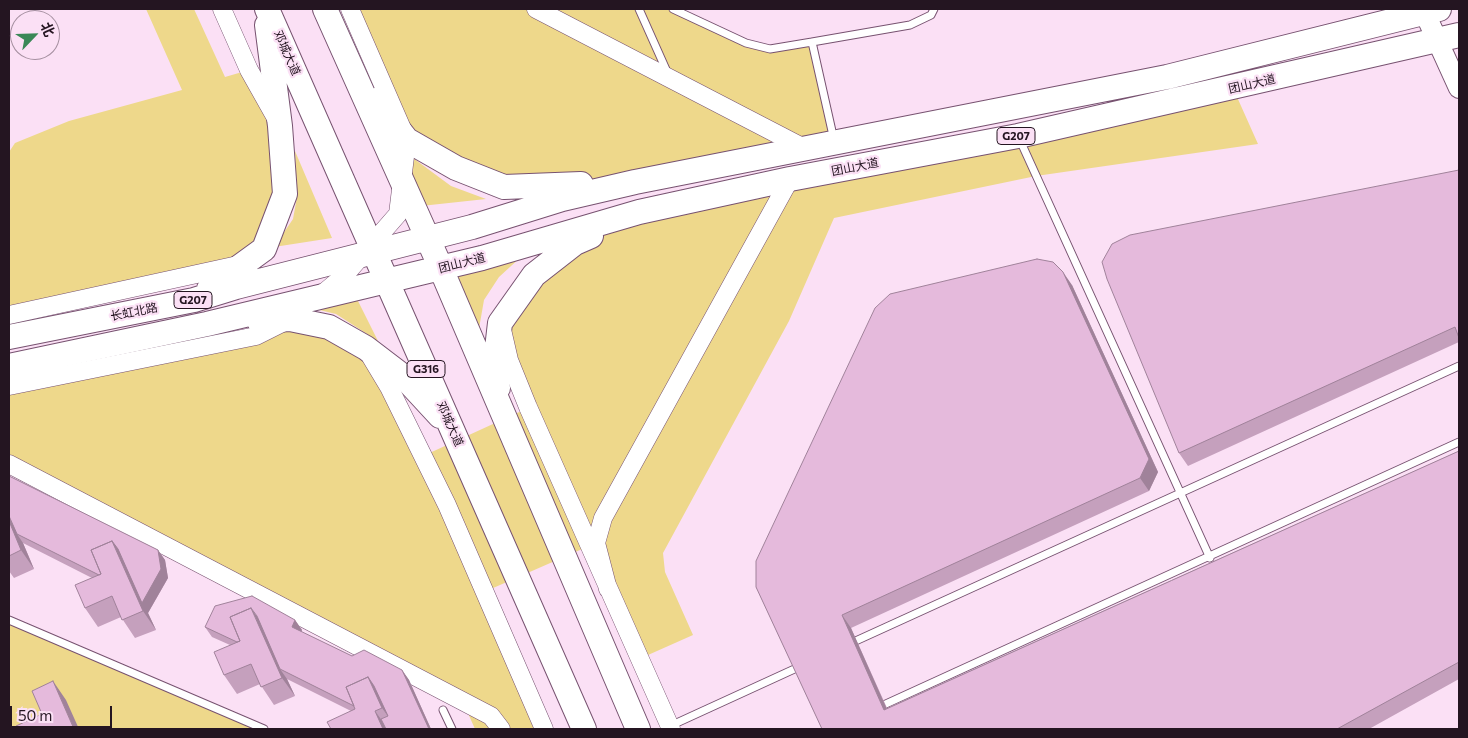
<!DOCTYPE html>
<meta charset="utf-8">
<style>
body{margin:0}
#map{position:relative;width:1468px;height:738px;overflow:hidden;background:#fbe0f5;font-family:Commissioner,"Noto Sans SC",sans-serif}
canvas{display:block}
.frame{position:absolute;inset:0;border:10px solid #241521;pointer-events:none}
.north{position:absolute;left:10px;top:10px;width:50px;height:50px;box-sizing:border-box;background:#fbe0f5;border:1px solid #a58fa0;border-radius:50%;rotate:66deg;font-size:14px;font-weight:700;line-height:20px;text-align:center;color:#241521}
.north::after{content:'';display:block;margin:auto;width:18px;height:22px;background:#3a8857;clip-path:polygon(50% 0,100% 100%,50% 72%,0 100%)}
.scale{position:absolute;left:10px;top:706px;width:102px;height:22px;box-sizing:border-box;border:2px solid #241521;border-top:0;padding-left:6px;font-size:15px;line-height:18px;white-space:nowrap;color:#241521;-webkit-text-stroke:4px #fbe0f5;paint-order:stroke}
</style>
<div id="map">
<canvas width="1468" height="738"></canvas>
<div class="frame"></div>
<div class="north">北</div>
<div class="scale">50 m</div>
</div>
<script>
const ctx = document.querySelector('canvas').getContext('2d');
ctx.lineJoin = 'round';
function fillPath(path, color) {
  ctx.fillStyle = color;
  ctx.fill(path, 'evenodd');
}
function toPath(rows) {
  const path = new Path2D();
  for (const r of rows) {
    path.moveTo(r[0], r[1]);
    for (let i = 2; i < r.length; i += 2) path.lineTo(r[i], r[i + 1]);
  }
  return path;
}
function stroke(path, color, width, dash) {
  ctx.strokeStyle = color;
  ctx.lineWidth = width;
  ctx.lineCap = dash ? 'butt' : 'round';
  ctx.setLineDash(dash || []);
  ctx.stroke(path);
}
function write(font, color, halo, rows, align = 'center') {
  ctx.font = font + ' Commissioner,"Noto Sans SC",sans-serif';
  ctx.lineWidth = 4.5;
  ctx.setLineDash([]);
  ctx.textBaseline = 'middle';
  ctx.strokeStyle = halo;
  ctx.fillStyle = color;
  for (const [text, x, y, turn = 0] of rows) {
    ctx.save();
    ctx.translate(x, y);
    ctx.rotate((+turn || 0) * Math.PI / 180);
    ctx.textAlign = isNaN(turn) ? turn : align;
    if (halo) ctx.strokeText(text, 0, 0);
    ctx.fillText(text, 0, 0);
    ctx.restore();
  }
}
fillPath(toPath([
 [146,9,194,9,225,77,249,70,280,126,285,194,264,249,9,315,9,152,15,143,69,121,182,90],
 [350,9,673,9,746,43,770,49,812,42,834,143,635,182,504,187,407,140],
 [1233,88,1258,144,1036,176,834,218,789,321,663,553,665,572,693,635,639,659,596,543,484,592,544,729,475,729,463,702,9,464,9,386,290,319,366,348,423,456,528,408,500,323,534,275,639,212],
 [394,144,451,186,486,199,421,206],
 [295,151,332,238,274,247,293,219,297,197],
 [522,256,499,277,484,300,477,340,451,273],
 [356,297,378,341,336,314,303,306],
 [9,620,263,729,9,729]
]), '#eed88b');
const service = toPath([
 [639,9,668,74],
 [673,9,746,43,770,49,812,42],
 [1019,138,1210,558],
 [834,140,812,42,910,25,931,15,934,9],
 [9,620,264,729],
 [849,644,1459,366],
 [877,708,1459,442],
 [443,710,452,729],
 [670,726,801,666]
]);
const tertiary = toPath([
 [222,9,249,70,276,118],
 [536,9,804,148],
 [321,295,344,276,398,214,407,140,350,9],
 [9,315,238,265],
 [503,334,509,360,528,407,671,729],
 [371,357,389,387,447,505,544,729],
 [9,386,256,336,284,322],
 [9,464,491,716,501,729],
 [608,589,596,543,603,518,790,179]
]);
const secondary = toPath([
 [1423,9,1459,88]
]);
const trunk = toPath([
 [267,9,584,729],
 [325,9,436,257,638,729],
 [375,100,407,140,456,168,504,187,581,184],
 [209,289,264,249,285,194,280,126,267,25],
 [259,321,290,319,329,327,366,348,404,377,440,416],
 [9,337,194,300,236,287,472,227,562,199,635,182,1167,77,1439,9],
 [9,366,207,324,482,258,639,212,790,179,1018,136,1459,35],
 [498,388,495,366,500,323,534,275,575,243,591,236]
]);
stroke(service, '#775270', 9);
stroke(tertiary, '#775270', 19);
stroke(secondary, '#775270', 22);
stroke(trunk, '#775270', 26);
stroke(service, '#fff', 7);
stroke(tertiary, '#fff', 18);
stroke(secondary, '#fff', 20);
stroke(trunk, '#fff', 24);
fillPath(toPath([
 [1459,171,1459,342,1188,466,1179,453],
 [1072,285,1158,472,1149,491,851,628,887,708,1459,451,1459,679,1369,729,822,729,756,587],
 [9,476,158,550,165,560,168,578,148,613,156,630,135,638,121,617,98,627,85,608,92,578,23,543,34,569,14,578,9,571],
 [295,620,302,630,301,632,352,656,402,670,409,680,431,729,331,729,351,711,287,679,295,696,274,705,260,684,237,694,224,675,230,645,212,637,205,627]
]), '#c5a0bd');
fillPath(toPath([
 [1063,272,1072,285,1158,472,1149,491,1140,478],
 [9,510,17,534,23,543,34,569,21,550,9,521],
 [112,541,158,550,165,560,168,578,148,613,156,630,143,611],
 [251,608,264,626,280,669,287,679,295,696,282,678],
 [842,615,851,628,893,723,884,710],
 [295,620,302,630,299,637,292,627],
 [402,670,409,680,431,729,429,729],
 [368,677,381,696,395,726,382,708],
 [53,681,66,700,79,729,74,729],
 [375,711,388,729,383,729]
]), '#a0829a');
const building = toPath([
 [1459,170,1459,338,1455,327,1179,453,1107,279,1102,262,1112,244,1130,235,1459,170],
 [1037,259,1053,262,1063,272,1149,459,1140,478,842,615,884,710,1459,451,1459,662,1337,729,822,729,756,587,756,561,875,308,890,294,1037,259],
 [9,476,158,550,161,569,142,603,118,549,112,541,91,550,101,574,99,575,17,534,9,516,9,476],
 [9,521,21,550,9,556,9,521],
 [112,541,143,611,122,620,112,596,85,608,75,585,101,574,91,550,112,541],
 [252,596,295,620,292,627,352,656,364,650,402,670,429,729,386,729,381,719,388,716,374,686,368,677,346,687,354,706,280,669,257,616,251,608,230,617,240,641,237,642,205,627,215,606,252,596],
 [251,608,282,678,261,687,251,664,224,675,214,652,240,641,230,617,251,608],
 [368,677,382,708,375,711,383,729,331,729,327,722,355,709,346,687,368,677],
 [53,681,74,729,17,729,16,726,42,714,32,691,53,681]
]);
fillPath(building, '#e5badc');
stroke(building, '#a0829a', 1);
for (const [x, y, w] of [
 [1016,136,38],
 [193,300,38],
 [426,369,38]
]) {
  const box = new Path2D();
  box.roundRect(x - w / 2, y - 8.5, w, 17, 4);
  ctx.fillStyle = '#fbe0f5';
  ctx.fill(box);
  stroke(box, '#241521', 1);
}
write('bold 11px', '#241521', null, [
 ["G207",1016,136],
 ["G207",193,300],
 ["G316",426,369]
]);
write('12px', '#241521', '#fbe0f5', [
 ["邓城大道",287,53,66],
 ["团山大道",1252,84,-13],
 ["团山大道",855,167,-11],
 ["团山大道",462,263,-14],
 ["长虹北路",134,312,-11],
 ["邓城大道",450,424,66]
]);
</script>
